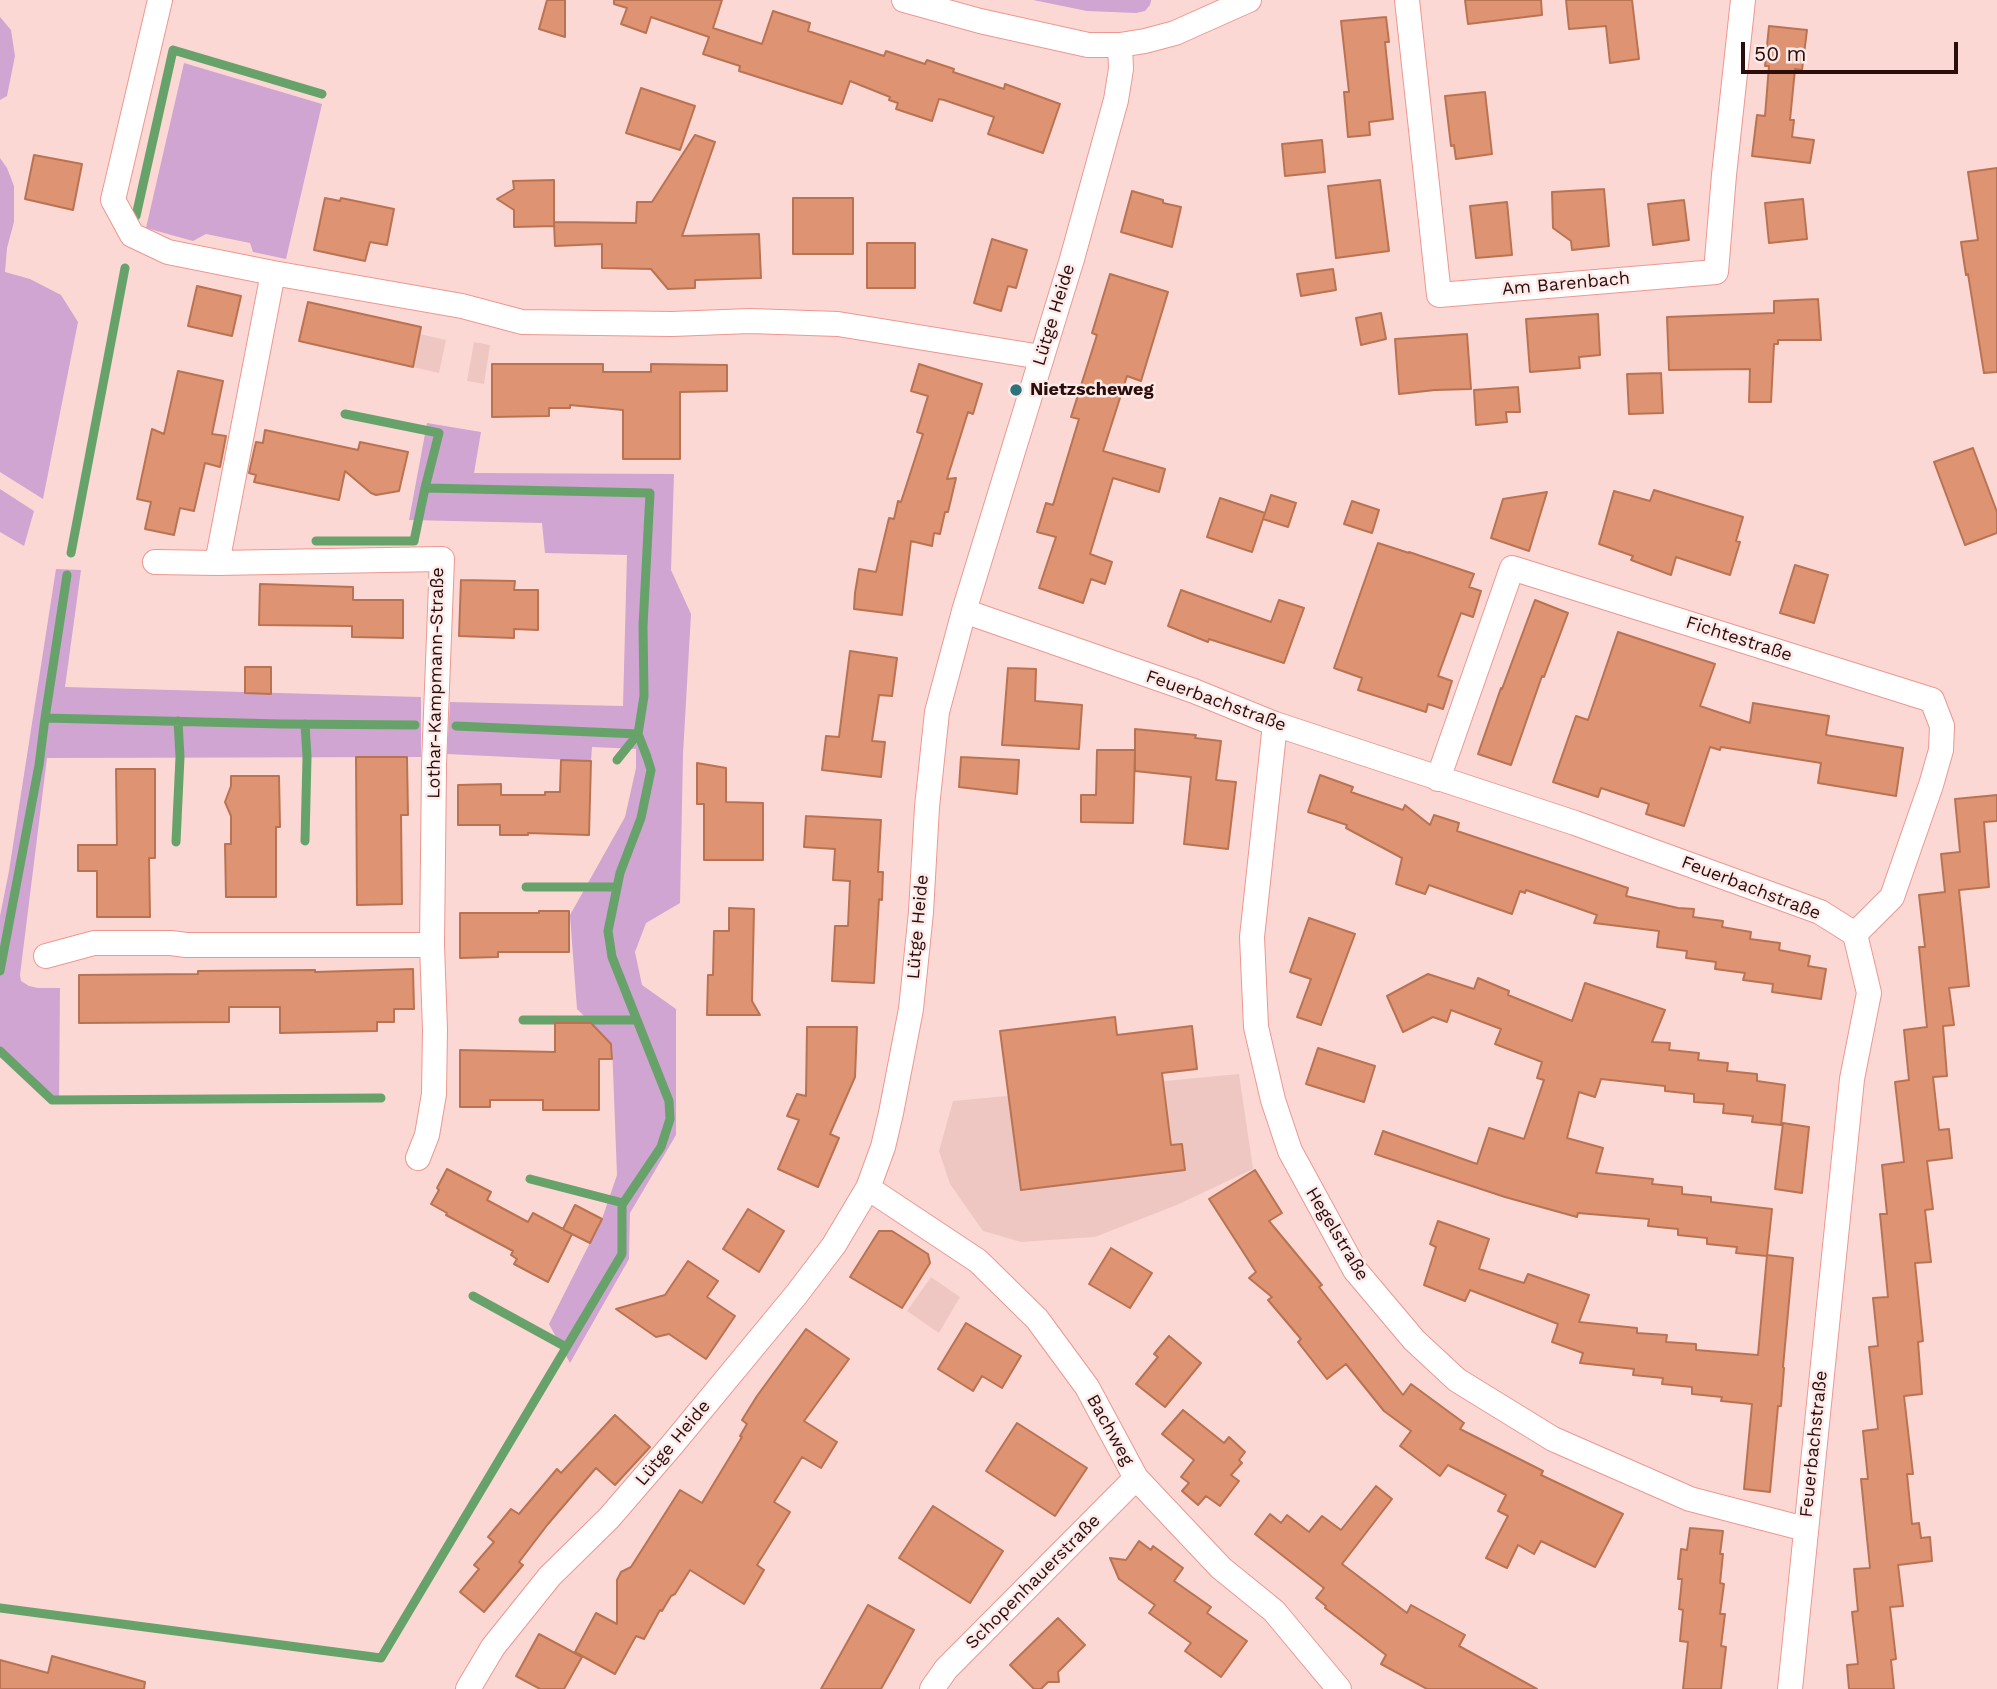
<!DOCTYPE html>
<meta charset="utf-8">
<style>
body{margin:0}
#map{position:relative;width:1997px;height:1689px;overflow:hidden;background:#fcd8d4;font-family:"Work Sans",sans-serif}
canvas{display:block}
.scale{position:absolute;left:1741px;top:42px;width:217px;height:32px;box-sizing:border-box;border:4px solid #2b0d0c;border-top:0;padding-left:9px;font-size:21px;line-height:24px;white-space:nowrap;color:#2b0d0c;-webkit-text-stroke:5px #fdeae8;paint-order:stroke}
</style>
<div id="map">
<canvas width="1997" height="1689"></canvas>
<div class="scale">50 m</div>
</div>
<script>
const ctx = document.querySelector('canvas').getContext('2d');
ctx.lineJoin = 'round';
function fillPath(path, color) {
  ctx.fillStyle = color;
  ctx.fill(path, 'evenodd');
}
function toPath(rows) {
  const path = new Path2D();
  for (const r of rows) {
    path.moveTo(r[0], r[1]);
    for (let i = 2; i < r.length; i += 2) path.lineTo(r[i], r[i + 1]);
  }
  return path;
}
function stroke(path, color, width, dash) {
  ctx.strokeStyle = color;
  ctx.lineWidth = width;
  ctx.lineCap = dash ? 'butt' : 'round';
  ctx.setLineDash(dash || []);
  ctx.stroke(path);
}
function write(font, color, halo, rows, align = 'center') {
  ctx.font = font + ' "Work Sans",sans-serif';
  ctx.lineWidth = 5;
  ctx.setLineDash([]);
  ctx.textBaseline = 'middle';
  ctx.strokeStyle = halo;
  ctx.fillStyle = color;
  for (const [text, x, y, turn = 0] of rows) {
    ctx.save();
    ctx.translate(x, y);
    ctx.rotate((+turn || 0) * Math.PI / 180);
    ctx.textAlign = isNaN(turn) ? turn : align;
    if (halo) ctx.strokeText(text, 0, 0);
    ctx.fillText(text, 0, 0);
    ctx.restore();
  }
}
fillPath(toPath([
 [420,334,446,340,439,373,413,367],
 [474,342,490,345,484,384,467,381],
 [1239,1074,1253,1169,1177,1205,1095,1237,1021,1242,983,1231,950,1184,939,1151,953,1101],
 [931,1277,960,1297,939,1333,907,1311]
]), '#eec7c3');
fillPath(toPath([
 [1033,0,1151,0,1151,1,1150,5,1145,11,1136,13,1087,11],
 [0,17,11,30,15,56,7,96,0,100],
 [184,63,322,104,286,259,253,252,250,243,206,234,193,241,146,228],
 [0,158,7,168,14,186,14,222,7,248,5,272,30,279,61,295,78,322,43,499,0,472],
 [427,423,481,432,474,473,674,474,671,570,691,614,683,754,680,903,646,923,635,952,642,985,676,1009,676,1135,630,1213,629,1259,570,1363,549,1324,602,1219,617,1175,612,1044,577,1009,570,915,625,817,636,768,636,749,592,747,591,761,447,754,450,702,623,706,627,555,545,553,542,523,409,520],
 [0,489,34,511,24,546,0,532],
 [56,569,81,570,65,687,421,697,421,757,47,758,20,975,21,981,29,986,38,988,60,988,59,1103,50,1103,0,1051,0,916,9,871]
]), '#d0a5d1');
stroke(toPath([
 [136,216,173,50,322,94],
 [345,414,439,433,425,488],
 [316,541,414,541,425,488,650,493,643,626,644,696,638,734,617,760],
 [71,553,125,268],
 [67,575,45,718,281,724,415,725],
 [305,724,307,757,305,841],
 [176,842,180,757,178,721],
 [526,887,617,887],
 [0,971,39,765,45,718],
 [523,1020,637,1020],
 [0,1051,52,1100,381,1098],
 [530,1179,623,1203],
 [473,1296,566,1347],
 [0,1608,381,1658,622,1254,622,1205,661,1147,670,1119,669,1101,612,957,608,931,620,873,641,818,651,770,647,757,638,734,456,726]
]), '#68a26b', 9);
const building = toPath([
 [547,0,565,0,565,37,539,29,547,0],
 [614,0,722,0,713,28,762,44,773,11,810,23,808,31,884,56,886,51,925,64,927,60,954,69,953,72,1004,89,1005,84,1060,104,1043,153,988,134,994,117,944,100,939,99,932,121,896,109,898,103,889,100,890,97,850,81,842,104,739,71,740,66,703,54,709,37,651,17,646,33,621,24,627,8,614,4,614,0],
 [1465,0,1541,0,1542,15,1468,24,1465,0],
 [1566,0,1632,0,1639,59,1610,63,1606,26,1569,29,1566,0],
 [1386,17,1389,42,1385,42,1393,119,1369,122,1370,135,1348,137,1344,92,1349,92,1341,21,1386,17],
 [1769,26,1807,30,1802,70,1795,69,1790,120,1794,120,1792,137,1814,140,1810,163,1752,156,1757,115,1765,116,1769,66,1765,66,1769,26],
 [641,88,695,106,680,150,626,133,641,88],
 [1485,92,1492,154,1456,159,1454,145,1451,146,1445,96,1485,92],
 [695,135,715,142,682,236,759,234,761,278,695,280,695,288,668,289,651,269,602,268,602,244,555,246,554,223,554,226,514,227,514,210,497,199,514,189,513,181,554,180,554,222,636,223,637,202,652,202,695,135],
 [1322,140,1325,172,1285,176,1282,144,1322,140],
 [34,155,82,164,73,210,25,199,34,155],
 [1997,168,1997,372,1984,373,1968,274,1966,275,1961,242,1978,240,1968,172,1997,168],
 [1380,180,1389,251,1336,258,1328,186,1380,180],
 [1604,189,1609,246,1572,250,1571,241,1553,228,1552,192,1604,189],
 [1132,191,1163,200,1163,203,1181,207,1172,247,1121,232,1132,191],
 [325,198,340,201,341,198,394,209,387,245,370,242,365,261,314,250,325,198],
 [793,198,853,198,853,254,793,254,793,198],
 [1803,199,1807,239,1769,243,1765,203,1803,199],
 [1684,200,1689,240,1653,245,1648,204,1684,200],
 [1507,202,1512,255,1476,258,1470,206,1507,202],
 [992,239,1027,250,1016,288,1008,286,1001,311,974,303,992,239],
 [867,243,915,243,915,288,867,288,867,243],
 [1333,269,1336,290,1301,296,1297,274,1333,269],
 [1110,274,1168,292,1141,381,1127,376,1103,451,1165,469,1159,492,1113,478,1090,554,1112,562,1105,584,1091,579,1083,603,1039,588,1056,537,1037,532,1046,503,1053,505,1079,419,1071,417,1097,335,1092,333,1110,274],
 [197,286,241,296,232,336,188,326,197,286],
 [1818,299,1821,340,1778,340,1778,344,1774,344,1771,402,1749,402,1750,369,1669,370,1667,317,1774,313,1774,301,1818,299],
 [308,302,421,327,413,367,299,341,308,302],
 [1381,313,1386,339,1361,345,1356,318,1381,313],
 [1598,314,1600,355,1579,357,1580,368,1530,372,1526,319,1598,314],
 [1467,334,1471,389,1435,390,1399,394,1395,339,1467,334],
 [492,364,603,364,603,372,651,372,651,364,727,365,727,391,680,392,680,459,623,459,623,410,570,405,570,408,549,408,549,416,492,417,492,364],
 [919,364,982,384,973,414,968,412,947,479,956,478,948,512,945,512,940,534,934,533,932,546,911,541,902,615,854,609,855,593,859,569,876,572,889,518,894,519,898,501,901,502,923,434,917,432,928,396,911,391,919,364],
 [178,371,223,381,212,434,226,436,220,467,205,463,194,511,180,508,174,535,145,529,151,502,137,499,152,429,164,434,178,371],
 [1661,373,1663,413,1629,414,1627,374,1661,373],
 [1518,387,1520,412,1506,412,1507,422,1476,425,1474,390,1518,387],
 [265,430,358,450,360,442,408,452,399,491,376,495,371,493,345,471,339,500,254,482,256,475,249,473,256,442,263,443,265,430],
 [1973,448,1997,512,1997,533,1965,545,1934,462,1973,448],
 [1654,490,1743,517,1736,541,1740,542,1730,575,1676,557,1671,575,1631,560,1633,556,1599,544,1614,491,1650,501,1654,490],
 [1547,492,1529,551,1491,538,1503,499,1547,492],
 [1271,495,1296,503,1288,527,1263,519,1271,495],
 [1220,498,1265,513,1252,552,1207,537,1220,498],
 [1352,501,1379,510,1372,533,1344,524,1352,501],
 [1378,543,1409,553,1409,552,1474,574,1469,587,1481,591,1473,617,1461,613,1438,676,1452,681,1443,709,1428,704,1426,712,1358,690,1362,678,1334,668,1378,543],
 [1795,565,1828,575,1814,623,1780,613,1795,565],
 [461,580,515,581,514,590,538,590,538,630,514,629,514,638,459,636,461,580],
 [260,584,353,587,353,600,403,600,403,638,352,637,352,626,259,625,260,584],
 [1181,590,1271,622,1279,600,1304,608,1284,663,1209,639,1208,642,1168,626,1181,590],
 [1535,600,1568,613,1544,677,1542,676,1511,765,1478,754,1501,688,1502,689,1535,600],
 [1618,632,1715,664,1700,706,1750,723,1753,703,1829,716,1826,735,1903,748,1896,796,1818,783,1821,763,1721,747,1720,750,1710,747,1684,826,1646,814,1649,804,1601,788,1598,797,1553,782,1576,716,1588,720,1618,632],
 [850,651,897,658,892,696,879,695,872,741,885,742,881,777,822,770,826,736,839,737,850,651],
 [245,667,271,667,271,694,245,693,245,667],
 [1008,668,1036,669,1035,701,1082,705,1079,749,1002,745,1008,668],
 [1135,729,1196,735,1195,738,1221,741,1216,780,1236,782,1228,849,1184,844,1191,777,1135,771,1135,729],
 [1097,750,1135,750,1133,823,1081,822,1081,795,1096,795,1097,750],
 [356,757,407,757,408,815,401,815,402,904,357,905,356,757],
 [961,757,1019,760,1017,794,959,787,961,757],
 [561,760,591,761,589,835,528,833,528,835,500,835,500,825,458,825,458,785,501,784,501,795,545,795,545,792,560,792,561,760],
 [697,763,726,768,726,802,763,803,763,860,704,860,704,804,697,804,697,763],
 [116,769,155,769,155,858,149,858,150,917,97,917,97,871,78,871,78,845,117,845,116,769],
 [1320,775,1353,787,1351,792,1403,810,1405,805,1430,825,1434,815,1459,823,1457,831,1628,888,1626,896,1678,908,1694,909,1693,917,1723,921,1722,927,1751,932,1750,939,1780,943,1779,950,1810,956,1808,966,1826,969,1821,999,1772,992,1773,984,1743,980,1745,973,1715,969,1716,962,1686,958,1687,951,1657,947,1659,931,1594,923,1597,915,1526,890,1525,893,1520,891,1512,914,1429,885,1425,894,1396,884,1402,858,1346,828,1347,825,1308,812,1320,775],
 [231,776,279,776,280,827,276,827,276,897,226,897,225,844,231,844,231,816,225,802,231,786,231,776],
 [1997,795,1997,821,1984,822,1989,887,1959,890,1969,986,1949,988,1954,1025,1943,1026,1947,1076,1933,1077,1939,1130,1949,1129,1952,1158,1927,1161,1933,1209,1925,1210,1931,1262,1915,1263,1923,1341,1918,1342,1922,1394,1904,1396,1913,1474,1907,1474,1912,1524,1919,1523,1921,1538,1930,1537,1932,1561,1898,1565,1903,1606,1890,1607,1896,1659,1891,1660,1894,1689,1849,1689,1847,1665,1858,1664,1852,1612,1858,1611,1854,1569,1870,1568,1861,1479,1868,1479,1863,1431,1878,1429,1869,1347,1878,1346,1873,1298,1888,1297,1880,1214,1887,1214,1882,1165,1904,1162,1895,1082,1909,1080,1904,1030,1927,1027,1919,947,1925,947,1919,895,1945,892,1941,854,1960,852,1955,799,1997,795],
 [806,816,881,820,878,872,883,872,882,900,879,899,874,983,832,981,835,926,848,926,850,881,833,880,835,849,804,847,806,816],
 [729,908,754,909,752,1001,760,1015,707,1015,708,975,713,975,714,931,729,931,729,908],
 [539,911,569,911,569,952,498,952,498,957,460,958,460,913,539,913,539,911],
 [1309,918,1355,934,1321,1025,1297,1017,1311,979,1290,972,1309,918],
 [413,969,414,1009,394,1009,394,1022,377,1022,377,1031,280,1033,280,1007,229,1007,229,1022,79,1023,79,975,198,974,198,971,315,970,315,972,413,969],
 [1428,974,1474,989,1478,978,1509,991,1508,995,1572,1021,1585,983,1665,1010,1652,1042,1670,1043,1669,1050,1699,1053,1698,1060,1728,1063,1727,1071,1757,1074,1757,1081,1785,1085,1781,1125,1752,1122,1753,1116,1723,1113,1724,1104,1694,1102,1694,1094,1665,1091,1665,1086,1601,1079,1595,1097,1579,1092,1567,1138,1603,1148,1596,1173,1653,1179,1652,1184,1682,1187,1682,1194,1711,1197,1711,1202,1772,1209,1767,1256,1736,1253,1737,1247,1707,1244,1707,1238,1678,1235,1678,1229,1648,1226,1649,1219,1578,1213,1577,1217,1505,1197,1375,1154,1383,1131,1477,1164,1489,1128,1524,1139,1544,1080,1537,1078,1542,1062,1495,1044,1501,1029,1451,1010,1447,1022,1433,1017,1403,1032,1387,996,1428,974],
 [1115,1017,1117,1035,1192,1026,1197,1069,1162,1073,1171,1145,1182,1144,1185,1170,1021,1190,1000,1031,1115,1017],
 [555,1023,591,1023,611,1044,612,1059,599,1059,599,1110,543,1110,543,1100,490,1100,490,1107,460,1107,460,1050,555,1052,555,1023],
 [807,1027,857,1027,855,1077,830,1134,839,1138,818,1187,778,1169,799,1120,787,1116,797,1094,806,1096,807,1027],
 [1318,1048,1375,1066,1364,1102,1306,1084,1318,1048],
 [1783,1123,1809,1127,1802,1193,1775,1189,1783,1123],
 [447,1169,491,1192,487,1200,528,1222,533,1213,563,1229,575,1205,602,1219,590,1243,564,1230,572,1234,548,1282,514,1264,517,1259,511,1255,513,1251,446,1215,447,1213,431,1204,439,1190,437,1188,447,1169],
 [1255,1170,1282,1213,1269,1221,1322,1285,1319,1287,1403,1395,1411,1384,1464,1423,1460,1429,1543,1471,1541,1475,1623,1514,1595,1567,1541,1541,1534,1554,1518,1545,1507,1568,1486,1558,1508,1516,1498,1511,1506,1495,1448,1465,1440,1476,1400,1446,1411,1431,1384,1411,1346,1364,1327,1379,1298,1342,1301,1339,1268,1300,1272,1297,1249,1278,1256,1272,1209,1199,1255,1170],
 [748,1209,784,1231,759,1272,723,1249,748,1209],
 [1438,1221,1489,1239,1479,1269,1524,1283,1528,1274,1589,1295,1579,1322,1637,1328,1637,1333,1667,1335,1666,1342,1696,1344,1696,1350,1758,1355,1767,1255,1793,1258,1783,1367,1784,1368,1781,1406,1778,1406,1770,1492,1744,1489,1752,1404,1721,1401,1722,1397,1692,1394,1692,1387,1662,1384,1663,1378,1633,1375,1634,1369,1580,1363,1583,1353,1552,1342,1558,1324,1470,1290,1465,1301,1424,1285,1436,1247,1430,1244,1438,1221],
 [879,1231,892,1231,928,1254,930,1263,902,1308,850,1277,879,1231],
 [1111,1248,1152,1273,1130,1308,1089,1284,1111,1248],
 [688,1261,718,1281,707,1297,735,1316,706,1359,669,1334,656,1337,616,1309,665,1295,688,1261],
 [966,1323,1021,1356,1002,1388,982,1376,973,1391,938,1369,966,1323],
 [806,1329,849,1359,804,1421,837,1442,821,1468,802,1457,774,1502,790,1512,757,1565,764,1570,744,1604,690,1570,675,1594,671,1596,662,1611,660,1610,644,1639,636,1636,615,1674,575,1652,596,1613,617,1624,617,1580,621,1572,631,1567,680,1490,702,1503,742,1437,740,1436,747,1424,742,1420,757,1396,806,1329],
 [1169,1336,1201,1363,1165,1407,1136,1384,1158,1357,1154,1354,1169,1336],
 [1183,1410,1224,1443,1229,1437,1245,1452,1239,1460,1242,1463,1231,1475,1239,1481,1220,1506,1206,1496,1198,1505,1182,1491,1189,1483,1181,1477,1194,1460,1162,1434,1183,1410],
 [615,1415,650,1447,615,1485,596,1468,548,1524,519,1562,523,1565,484,1612,460,1592,479,1569,474,1565,494,1542,488,1537,511,1509,519,1514,557,1469,561,1473,615,1415],
 [1017,1423,1087,1468,1055,1516,986,1471,1017,1423],
 [1376,1486,1392,1499,1342,1564,1407,1613,1411,1605,1465,1635,1459,1646,1537,1689,1427,1689,1381,1664,1386,1655,1325,1608,1326,1606,1316,1598,1324,1588,1255,1534,1270,1514,1281,1523,1287,1515,1309,1532,1322,1516,1341,1530,1376,1486],
 [933,1506,1003,1551,970,1603,899,1558,933,1506],
 [1690,1528,1723,1531,1720,1554,1723,1554,1720,1583,1724,1584,1720,1614,1725,1614,1721,1646,1726,1647,1721,1689,1683,1689,1688,1642,1680,1641,1683,1610,1679,1609,1682,1579,1678,1579,1681,1549,1687,1550,1690,1528],
 [1139,1541,1151,1550,1153,1546,1183,1568,1174,1581,1211,1607,1207,1613,1247,1641,1221,1677,1185,1651,1191,1643,1149,1613,1155,1605,1119,1579,1110,1558,1126,1560,1139,1541],
 [868,1605,914,1630,881,1689,821,1689,868,1605],
 [1058,1618,1085,1645,1058,1672,1059,1682,1048,1682,1041,1689,1034,1689,1010,1665,1058,1618],
 [539,1634,582,1657,564,1689,540,1689,516,1676,539,1634],
 [52,1656,145,1682,144,1689,0,1689,0,1660,48,1673,52,1656]
]);
fillPath(building, '#de9472');
stroke(building, '#ba7352', 2);
const street = toPath([
 [160,0,113,200,132,235,168,252,273,273,217,563,442,559,434,765,432,945,435,1030,434,1094,427,1135,418,1158],
 [904,0,980,21,1088,45,1120,45,1145,41,1175,33,1249,0],
 [1407,0,1439,295,1716,272,1724,175,1743,0],
 [273,273,462,306,522,322,672,324,750,321,838,324,1041,357],
 [155,562,217,563],
 [964,611,1194,691,1275,724,1575,823,1820,912,1855,934,1869,993,1852,1079,1790,1689],
 [1275,724,1252,937,1256,1027,1273,1100,1290,1151,1355,1270,1414,1340,1457,1380,1553,1439,1690,1499,1805,1529],
 [1438,779,1512,568,1932,700,1942,726,1941,750,1931,785,1892,897,1855,934],
 [46,956,94,943,171,943,186,945,432,945],
 [868,1188,978,1261,1037,1319,1087,1387,1136,1478,1221,1568,1274,1611,1339,1689],
 [468,1689,493,1647,550,1576,609,1518,672,1445,796,1295,834,1245,868,1188,883,1147,891,1113,911,1009,921,912,927,807,937,712,964,611,1072,259,1116,100,1121,69,1120,45],
 [932,1689,946,1669,1136,1478]
]);
stroke(street, '#ec9891', 26);
stroke(street, '#fff', 24);
for (const [x, y, r, color] of [
 [1016,390,7,"#2b747c"]
]) {
  const dot = new Path2D();
  dot.arc(x, y, r, 0, 2 * Math.PI);
  ctx.fillStyle = color;
  ctx.fill(dot);
  stroke(dot, '#fdeae8', 2.5);
}
write('18px', '#2b0d0c', '#fdeae8', [
 ["Am Barenbach",1566,284,-5],
 ["Lütge Heide",1054,315,-73],
 ["Fichtestraße",1739,639,18],
 ["Lothar-Kampmann-Straße",436,683,-89],
 ["Feuerbachstraße",1216,701,20],
 ["Feuerbachstraße",1751,888,21],
 ["Lütge Heide",918,927,-85],
 ["Hegelstraße",1337,1234,59],
 ["Bachweg",1110,1430,61],
 ["Lütge Heide",673,1443,-50],
 ["Feuerbachstraße",1814,1444,-84],
 ["Schopenhauerstraße",1033,1582,-45]
]);
write('bold 18px', '#2b0d0c', '#fdeae8', [
 ["Nietzscheweg",1030,390]
], 'left');
</script>
